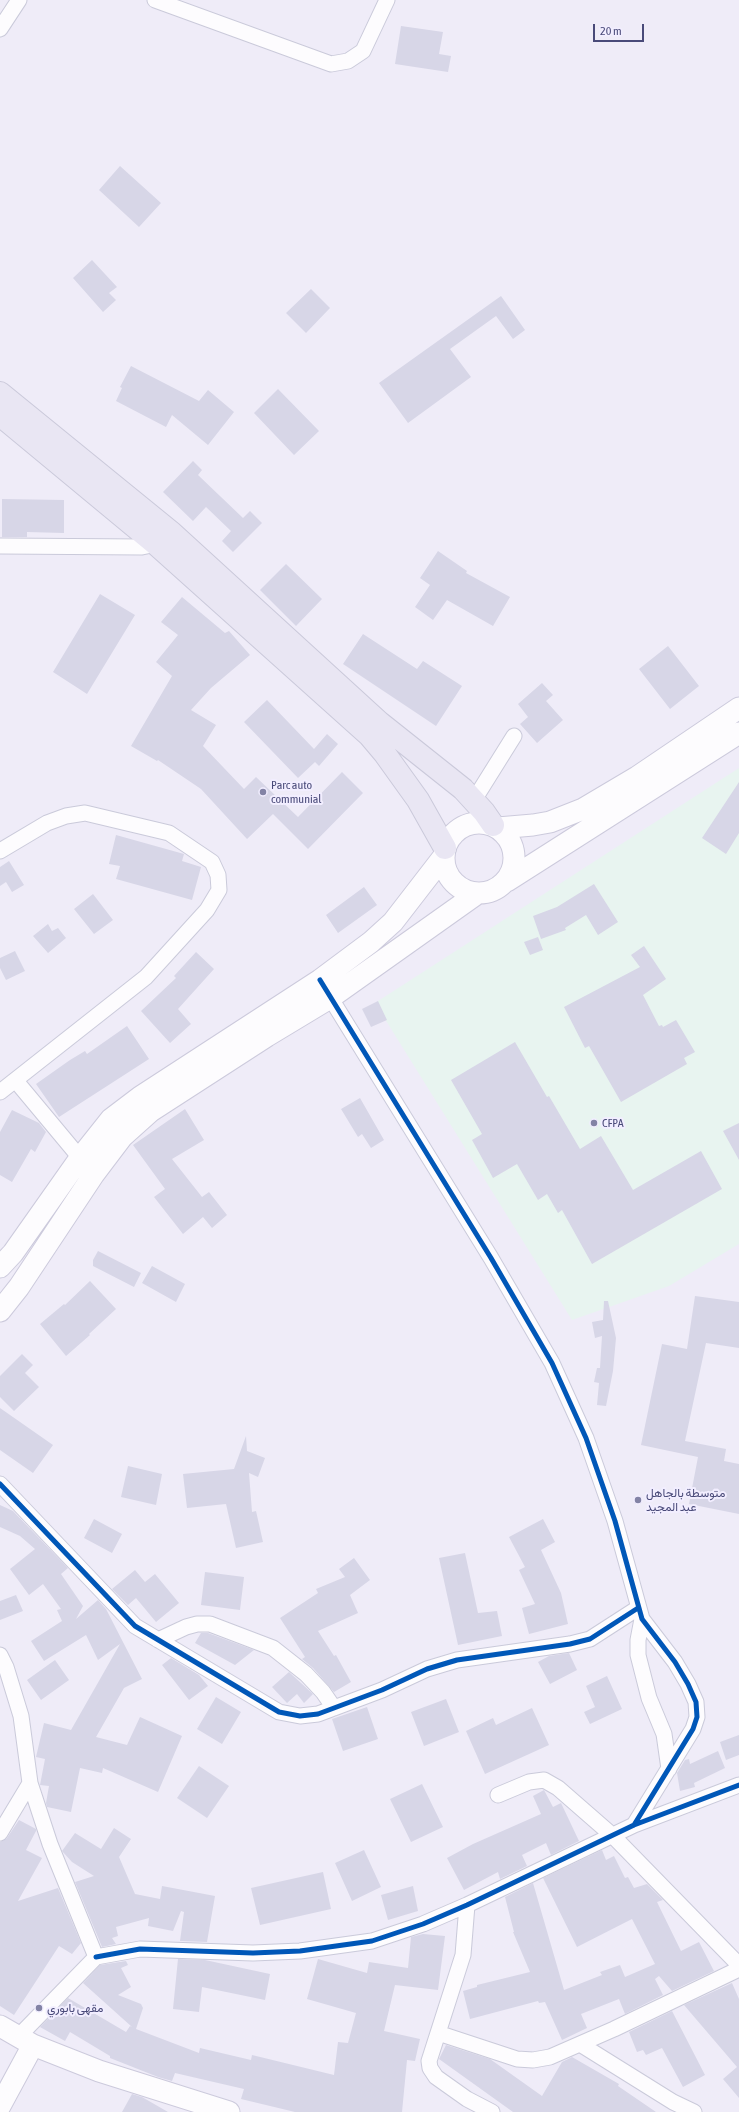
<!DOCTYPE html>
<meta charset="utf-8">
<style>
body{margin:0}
#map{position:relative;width:739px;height:2112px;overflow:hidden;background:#efecf8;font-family:"Asap Condensed",sans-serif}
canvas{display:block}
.scale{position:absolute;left:593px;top:24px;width:51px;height:18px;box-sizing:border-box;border:2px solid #494a79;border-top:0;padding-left:5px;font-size:12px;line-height:14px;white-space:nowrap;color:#494a79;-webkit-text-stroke:3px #f2eeff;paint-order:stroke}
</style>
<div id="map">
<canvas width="739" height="2112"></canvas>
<div class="scale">20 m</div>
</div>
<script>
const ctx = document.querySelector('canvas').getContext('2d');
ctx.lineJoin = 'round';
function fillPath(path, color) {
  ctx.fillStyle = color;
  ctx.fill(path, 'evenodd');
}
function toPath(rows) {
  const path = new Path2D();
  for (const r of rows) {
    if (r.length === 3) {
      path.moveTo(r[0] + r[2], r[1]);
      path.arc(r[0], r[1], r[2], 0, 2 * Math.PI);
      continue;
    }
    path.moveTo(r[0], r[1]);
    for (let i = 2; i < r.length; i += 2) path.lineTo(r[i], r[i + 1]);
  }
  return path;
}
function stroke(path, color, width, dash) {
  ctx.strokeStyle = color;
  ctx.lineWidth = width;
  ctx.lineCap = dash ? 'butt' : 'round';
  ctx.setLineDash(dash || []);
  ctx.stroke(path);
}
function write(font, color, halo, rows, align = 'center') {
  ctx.font = font + ' "Asap Condensed",Vazirmatn,sans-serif';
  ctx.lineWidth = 4;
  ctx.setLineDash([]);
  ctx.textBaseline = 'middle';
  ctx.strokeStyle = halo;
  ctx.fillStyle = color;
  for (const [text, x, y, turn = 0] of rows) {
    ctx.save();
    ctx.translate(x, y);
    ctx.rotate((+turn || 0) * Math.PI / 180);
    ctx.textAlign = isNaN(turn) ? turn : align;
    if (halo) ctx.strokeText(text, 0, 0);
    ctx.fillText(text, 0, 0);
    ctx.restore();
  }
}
fillPath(toPath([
 [739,768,739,1244,669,1286,572,1320,375,1003]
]), '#e8f4f0');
fillPath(toPath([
 [401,26,443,32,439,54,451,56,448,72,395,64],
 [120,166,161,203,139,227,99,190],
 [92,260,117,287,109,293,116,300,103,312,73,278],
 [311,289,330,308,306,333,286,313],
 [501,296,525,330,513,339,496,316,450,349,471,377,408,423,379,383],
 [131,366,199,401,208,390,234,412,208,445,172,415,166,427,116,401,122,388,120,387],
 [278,389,319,431,294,455,254,413],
 [193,461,202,470,198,475,243,518,250,511,262,523,233,552,222,541,231,531,206,507,193,521,163,492],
 [2,499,64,500,64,533,27,532,27,537,2,537],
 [438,551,467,571,466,573,510,597,493,626,447,600,433,620,415,607,430,585,420,578],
 [286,564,322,599,296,626,260,590],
 [100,594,135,615,87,694,53,672],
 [182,597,225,633,229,631,250,655,211,688,191,710,216,725,203,746,244,789,256,777,298,817,342,772,363,793,308,849,273,814,247,839,201,789,158,760,157,761,131,746,172,676,156,662,178,635,161,622],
 [363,634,417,669,423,661,462,686,436,726,343,664],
 [668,646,699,686,670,709,639,669],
 [542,683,553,695,546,701,563,720,537,743,520,724,528,717,518,704],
 [267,700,314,749,327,734,338,744,319,766,315,762,298,778,244,722],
 [739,782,739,833,726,854,702,838],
 [116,835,184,854,182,861,201,867,192,900,116,879,120,866,109,864],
 [9,861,24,885,12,892,6,882,0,886,0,867],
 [594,884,618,922,598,935,586,915,565,928,566,930,541,939,533,916,557,907],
 [364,887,377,905,338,933,326,915],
 [93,894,113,920,94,934,74,909],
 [48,924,52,931,58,928,66,938,48,953,33,936],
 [538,937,543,950,530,955,524,942],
 [644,946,666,979,643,995,659,1026,662,1025,663,1027,676,1020,695,1052,684,1058,687,1064,621,1102,589,1046,585,1048,564,1007,640,967,631,955],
 [15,951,25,971,6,980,0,968,0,958],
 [196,952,214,969,178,1009,191,1024,170,1043,141,1011,176,978,174,976],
 [378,1001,387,1020,371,1027,362,1009],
 [127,1026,149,1059,59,1117,36,1084,70,1060,85,1051,87,1054],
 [515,1042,547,1097,549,1096,580,1149,601,1136,633,1190,701,1151,722,1189,592,1264,562,1210,558,1213,547,1194,538,1200,517,1164,493,1178,472,1140,482,1134,451,1080],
 [360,1098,384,1140,371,1148,362,1134,358,1137,341,1109],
 [185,1109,204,1140,172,1159,202,1197,209,1192,227,1215,212,1228,203,1217,183,1234,154,1197,165,1189,133,1145],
 [12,1110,39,1123,46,1132,35,1152,31,1149,12,1182,0,1175,0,1132],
 [739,1123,739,1160,723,1131],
 [98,1251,141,1273,134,1287,93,1266,93,1260],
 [152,1266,185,1284,176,1302,142,1283],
 [90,1281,116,1309,89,1334,90,1335,66,1356,40,1324,64,1304,65,1305],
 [695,1296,739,1302,739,1348,706,1343,685,1441,726,1449,724,1461,739,1464,739,1514,689,1504,698,1457,641,1445,662,1344,687,1349],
 [604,1301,608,1301,616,1338,613,1371,606,1406,597,1405,599,1383,594,1382,597,1368,600,1368,602,1336,595,1338,592,1322,603,1320],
 [22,1354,33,1365,25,1373,39,1387,14,1411,0,1397,0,1376],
 [0,1408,53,1445,33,1473,0,1450],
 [246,1436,247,1451,265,1458,258,1477,249,1473,252,1512,256,1511,263,1542,236,1548,226,1504,187,1508,183,1474,234,1469],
 [128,1466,162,1474,156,1505,121,1497],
 [0,1505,13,1511,68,1568,61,1574,83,1606,76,1619,98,1600,106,1609,142,1679,124,1688,96,1737,127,1745,140,1717,182,1736,158,1792,103,1768,102,1773,80,1768,71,1812,47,1807,46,1803,49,1786,40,1785,45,1759,36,1757,44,1723,71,1730,120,1644,98,1660,86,1635,44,1661,31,1641,62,1621,57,1610,61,1609,43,1584,29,1595,10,1569,35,1549,20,1536,0,1527],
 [94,1519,122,1534,112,1553,84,1538],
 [543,1519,555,1542,541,1550,561,1593,568,1624,529,1634,522,1608,535,1604,519,1570,525,1567,509,1537],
 [465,1553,478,1613,497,1611,502,1636,458,1645,439,1558],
 [354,1558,370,1580,350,1595,358,1613,318,1631,334,1656,336,1655,351,1682,334,1692,313,1668,302,1659,305,1657,280,1618,318,1593,316,1589,345,1577,339,1569],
 [135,1570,145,1582,155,1574,179,1603,156,1622,136,1598,128,1605,112,1589],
 [205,1572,244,1577,240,1610,201,1605],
 [16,1595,23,1611,0,1620,0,1601],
 [201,1633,208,1633,254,1650,235,1665,195,1643],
 [569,1653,577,1670,550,1684,538,1662,549,1656],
 [171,1658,199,1675,208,1686,189,1700,162,1665],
 [55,1660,69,1680,41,1700,27,1680],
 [289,1672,313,1694,304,1703,297,1694,287,1703,272,1687],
 [607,1676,622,1709,590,1724,584,1712,595,1707,586,1686],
 [216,1697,241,1712,222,1744,197,1729],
 [446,1699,459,1732,424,1746,411,1712],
 [367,1707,378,1739,343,1751,332,1719],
 [532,1708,549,1745,485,1774,466,1731,493,1718,496,1725],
 [739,1735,739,1755,726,1760,720,1742],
 [718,1751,725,1768,694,1783,695,1787,680,1791,677,1773,685,1760,689,1759,690,1764],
 [199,1766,229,1786,207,1818,177,1798],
 [422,1784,443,1827,411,1842,390,1799],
 [544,1790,553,1807,561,1803,579,1841,551,1855,546,1843,522,1855,527,1866,500,1879,498,1872,464,1890,447,1858,473,1844,541,1814,533,1796],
 [19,1820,36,1829,36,1831,26,1850,42,1858,18,1901,58,1888,81,1943,72,1954,59,1946,14,2015,0,2006,0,1842,7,1838],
 [114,1828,131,1839,119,1857,135,1894,160,1899,162,1886,215,1896,207,1942,180,1941,184,1912,181,1911,173,1931,148,1926,149,1918,116,1927,118,1936,112,1938,116,1944,102,1947,75,1882,94,1876,72,1862,62,1851,75,1833,101,1849],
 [364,1850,381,1887,352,1901,335,1863],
 [602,1850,606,1860,614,1856,625,1878,628,1877,634,1888,647,1884,663,1900,657,1902,681,1951,699,1942,714,1971,672,1991,659,1976,655,1979,663,1995,625,2014,619,1999,581,2014,587,2028,562,2040,545,2002,539,2003,538,2001,470,2019,463,1991,477,1987,477,1985,530,1972,513,1932,514,1932,505,1897,533,1883,564,1990,602,1975,600,1972,620,1965,625,1977,655,1964,632,1919,577,1947,543,1878],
 [323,1872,331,1909,260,1925,251,1888],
 [413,1886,418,1911,388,1920,381,1895],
 [423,1934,445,1936,438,1990,395,1985,384,2031,420,2039,415,2061,407,2060,402,2112,295,2112,241,2099,244,2089,175,2073,172,2081,158,2077,110,2058,110,2056,70,2032,65,2041,40,2027,68,1998,126,2032,130,2026,132,2027,83,1983,100,1965,126,1961,128,1965,121,1968,131,1987,118,1995,141,2004,143,2008,136,2029,199,2053,200,2048,251,2060,252,2055,334,2075,338,2042,348,2043,356,2013,307,1999,318,1959,367,1973,369,1962,408,1968,411,1937],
 [178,1959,205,1960,270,1974,265,2000,202,1987,199,2012,173,2009],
 [732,1983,739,1999,739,2098,723,2079,737,2067,684,2005],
 [672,2011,705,2075,683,2087,662,2048,646,2055,643,2050,637,2052,629,2032],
 [446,2045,490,2059,542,2096,562,2062,572,2057,619,2084,618,2086,656,2112,513,2112,439,2059],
 [132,2094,142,2097,168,2112,122,2112]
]), '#d7d6e7');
const street = toPath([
 [155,0,331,64,348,61,363,51,387,0],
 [0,29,19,0],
 [0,546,142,547,161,543],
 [474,800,514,736],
 [0,851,47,823,66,816,85,813,169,833,212,862,218,875,219,890,207,910,146,977,0,1092],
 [325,989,491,1258,552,1363,586,1438,615,1521,642,1619,675,1662,688,1684,696,1702,697,1717,693,1729,634,1825],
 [16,1081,86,1165],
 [0,1484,135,1626,279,1712,300,1716,318,1714,382,1690,427,1669,457,1660,570,1644,590,1639,638,1608],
 [642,1619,638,1640,638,1655,649,1698,664,1734,669,1769],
 [158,1640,186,1627,197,1624,210,1624,273,1648,306,1674,323,1692,334,1708],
 [0,1655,6,1667,21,1716,30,1783,50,1844,96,1957,19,2036],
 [498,1795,529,1782,544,1780,558,1788,613,1836,739,1965],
 [0,1833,30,1783],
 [467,1905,463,1955,429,2061,430,2068,436,2077,467,2099,492,2112],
 [96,1957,140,1949,253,1953,300,1951,372,1941,423,1924,467,1905,634,1825,739,1785],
 [438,2033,517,2059,533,2060,550,2057,614,2029,739,1969],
 [580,2044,673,2102,694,2112]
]);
const secondary = toPath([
 [479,858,35],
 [498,828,533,825,550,822,583,809,637,777,739,708],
 [507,881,739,733],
 [0,1267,13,1253,80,1158,111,1119,140,1097,320,980,371,942,393,922,444,856],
 [0,1311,19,1287,94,1174,122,1137,151,1111,267,1036,330,998,478,893],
 [0,2026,33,2045,99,2071,229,2112],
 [0,2106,33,2045]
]);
const primary = toPath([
 [0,393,172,533,380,723,463,789,484,812,493,825],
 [0,415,157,545,369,735,385,754,418,800,445,848]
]);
stroke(street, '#cacada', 17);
stroke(secondary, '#cccadc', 23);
stroke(primary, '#cac9da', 24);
stroke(street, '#fdfcfe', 15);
stroke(secondary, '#fdfcfe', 21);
stroke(primary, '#e9e6f3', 22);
stroke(toPath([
 [320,980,491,1258,552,1363,586,1438,615,1521,642,1619,675,1662,688,1684,696,1702,697,1717,693,1729,634,1825],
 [0,1484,135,1626,279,1712,300,1716,318,1714,382,1690,427,1669,457,1660,570,1644,590,1639,638,1608],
 [96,1957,140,1949,253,1953,300,1951,372,1941,423,1924,467,1905,634,1825,739,1785]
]), '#0057b8', 5);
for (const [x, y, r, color] of [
 [263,792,4,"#8383a5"],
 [594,1123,4,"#8383a5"],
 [638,1500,4,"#8383a5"],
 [39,2008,4,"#8383a5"]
]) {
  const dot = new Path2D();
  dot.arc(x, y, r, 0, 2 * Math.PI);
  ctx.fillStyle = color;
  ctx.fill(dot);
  stroke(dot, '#f2eeff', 1.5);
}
write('12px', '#494a79', '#f2eeff', [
 ["Parc auto",271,785],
 ["communial",271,799],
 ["CFPA",602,1123],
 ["متوسطة بالجاهل",646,1493],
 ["عبد المجيد",646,1507],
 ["مقهى بابوري",47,2008]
], 'left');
</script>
